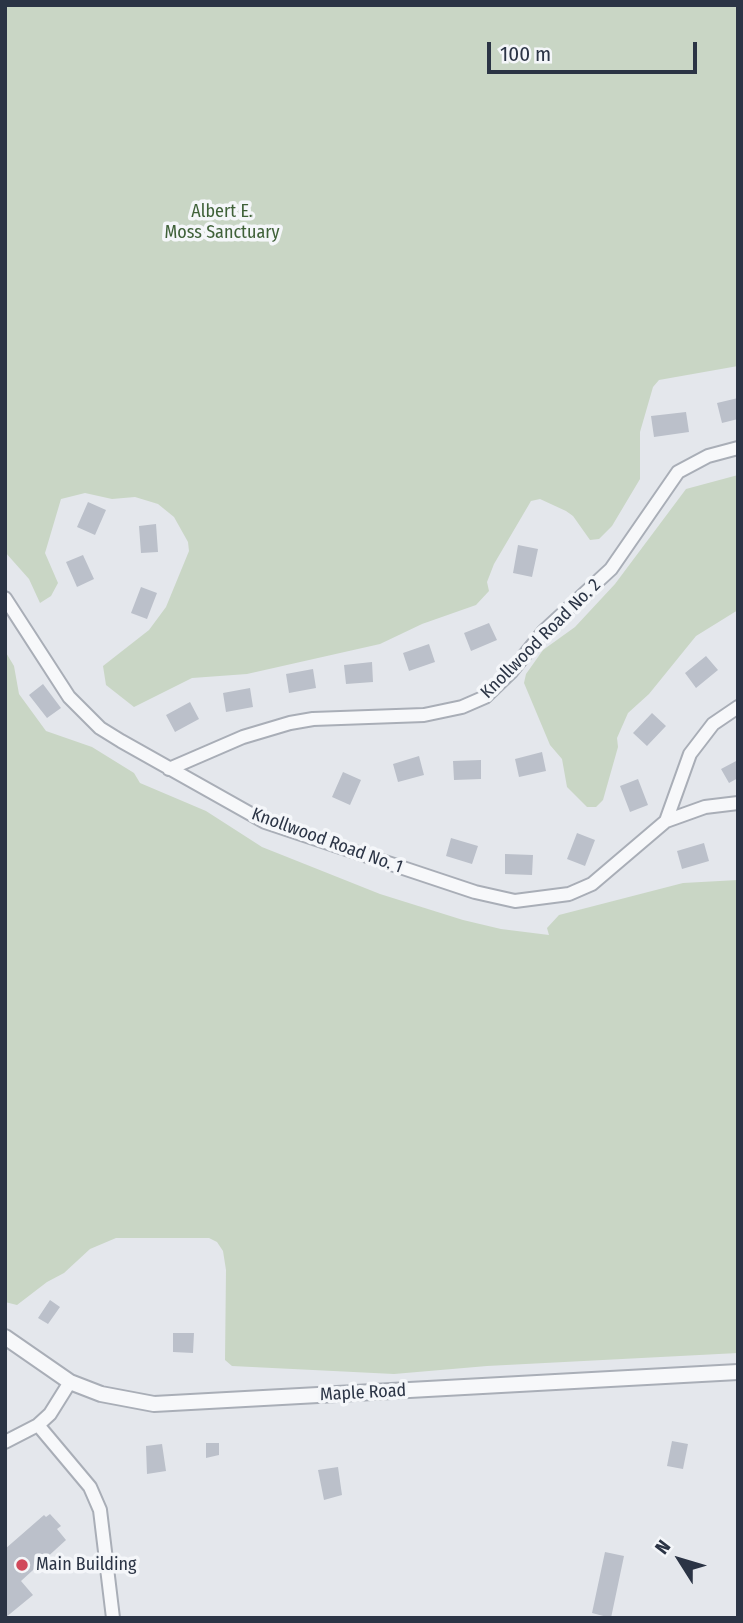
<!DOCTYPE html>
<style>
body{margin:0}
#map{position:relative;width:743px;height:1623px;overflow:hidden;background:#e4e7ec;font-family:"Fira Sans Condensed",sans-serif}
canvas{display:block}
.frame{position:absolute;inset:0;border:7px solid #2b3445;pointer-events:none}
.north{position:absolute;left:645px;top:1525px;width:70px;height:70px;-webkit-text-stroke:5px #f4f6f9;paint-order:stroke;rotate:307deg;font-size:19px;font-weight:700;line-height:28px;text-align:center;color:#2b3445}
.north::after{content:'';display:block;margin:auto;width:24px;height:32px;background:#2b3445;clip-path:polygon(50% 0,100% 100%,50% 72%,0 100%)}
.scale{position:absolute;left:487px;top:42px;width:210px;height:32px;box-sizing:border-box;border:4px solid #2b3445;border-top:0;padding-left:9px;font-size:21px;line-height:24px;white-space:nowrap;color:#2b3445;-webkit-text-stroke:5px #f4f6f9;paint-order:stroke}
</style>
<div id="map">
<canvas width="743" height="1623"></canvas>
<div class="frame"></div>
<div class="north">N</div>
<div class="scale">100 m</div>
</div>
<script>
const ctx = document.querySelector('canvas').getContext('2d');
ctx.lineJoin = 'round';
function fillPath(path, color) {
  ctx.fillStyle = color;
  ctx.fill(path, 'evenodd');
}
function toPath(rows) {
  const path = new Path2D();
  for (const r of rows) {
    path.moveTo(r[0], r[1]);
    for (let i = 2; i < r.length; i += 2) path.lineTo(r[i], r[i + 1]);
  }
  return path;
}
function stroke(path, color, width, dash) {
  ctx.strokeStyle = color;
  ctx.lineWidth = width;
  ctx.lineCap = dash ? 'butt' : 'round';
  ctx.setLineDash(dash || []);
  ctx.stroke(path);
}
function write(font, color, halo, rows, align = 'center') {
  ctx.font = font + ' "Fira Sans Condensed",sans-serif';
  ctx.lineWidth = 7;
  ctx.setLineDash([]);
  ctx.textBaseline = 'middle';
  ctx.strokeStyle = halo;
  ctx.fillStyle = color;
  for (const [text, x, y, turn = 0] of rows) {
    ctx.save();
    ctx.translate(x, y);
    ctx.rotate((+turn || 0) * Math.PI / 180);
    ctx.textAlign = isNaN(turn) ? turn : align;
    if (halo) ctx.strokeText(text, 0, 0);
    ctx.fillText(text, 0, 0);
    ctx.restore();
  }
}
fillPath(toPath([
 [5,5,738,5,738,366,659,380,653,387,640,432,640,479,612,526,599,539,590,540,573,516,566,511,540,499,531,501,494,564,487,582,489,591,476,605,422,624,380,644,247,674,192,678,134,707,106,685,103,666,149,630,166,607,189,551,188,542,174,517,158,504,135,497,112,499,85,493,61,499,45,553,58,583,51,596,40,603,29,579,5,552],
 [738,475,738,610,696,636,649,694,628,713,617,738,618,747,603,800,596,807,587,807,567,787,562,759,550,745,524,683,526,674,543,650,575,627,615,584,686,489],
 [5,651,14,666,19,694,46,731,92,747,134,773,140,783,206,811,262,847,380,894,463,920,501,929,549,935,547,928,559,915,683,883,738,880,738,1353,487,1366,394,1374,232,1366,225,1360,226,1270,223,1251,217,1242,209,1238,116,1238,90,1249,64,1273,47,1282,17,1305,5,1302]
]), '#c9d6c5');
fillPath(toPath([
 [738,398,738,419,722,423,717,403],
 [686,412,689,432,654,437,651,416],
 [88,502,106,510,95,535,77,527],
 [156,524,158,552,141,553,139,526],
 [518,545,538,549,532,577,513,573],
 [83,555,94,579,77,587,66,562],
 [141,587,157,593,147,619,131,613],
 [489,623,497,640,471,651,464,633],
 [429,644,435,662,409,671,403,653],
 [706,656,718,670,696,688,685,673],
 [372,662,373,682,346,684,344,665],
 [313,669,316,688,289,693,286,674],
 [43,684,61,708,47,718,29,695],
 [250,688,253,707,226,712,223,693],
 [190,702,199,719,175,732,166,715],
 [652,713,666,726,647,746,633,733],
 [542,752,546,771,519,777,515,759],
 [419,756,424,775,398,782,393,764],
 [481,760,481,779,454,780,453,761],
 [738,760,738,778,729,783,721,769],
 [343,772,361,780,350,805,332,797],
 [638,779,648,805,630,812,620,786],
 [577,833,595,840,585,866,567,859],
 [451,838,478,846,472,864,446,856],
 [704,843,709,861,682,869,677,851],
 [505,854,533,855,532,875,505,874],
 [50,1300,60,1307,48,1324,38,1318],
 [173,1333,194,1333,193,1353,173,1352],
 [672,1441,688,1444,683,1469,667,1466],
 [206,1443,219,1443,219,1455,206,1458],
 [162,1444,166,1471,147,1474,146,1446],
 [338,1467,342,1495,324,1500,318,1470],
 [50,1514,61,1526,57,1529,66,1540,21,1581,33,1595,5,1618,5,1549,44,1515,46,1517],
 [605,1552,624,1556,611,1618,592,1613]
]), '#bbc0ca');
const minor = toPath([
 [5,598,69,697,100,728,121,741,265,822,475,892,515,901,569,894,592,884,666,821,705,807,738,803],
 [169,769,243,737,290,723,313,719,424,715,462,707,485,697,511,672,544,631,611,569,678,472,708,456,738,448],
 [666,821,690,754,713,724,738,707],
 [38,1425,90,1487,100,1510,113,1618],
 [5,1442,38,1425,50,1414,70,1382]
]);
const tertiary = toPath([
 [5,1337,70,1382,101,1394,154,1404,738,1372]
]);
stroke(minor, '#a9aeb7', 16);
stroke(tertiary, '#a9aeb7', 18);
stroke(minor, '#f7f8fa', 12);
stroke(tertiary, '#f7f8fa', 14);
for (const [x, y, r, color] of [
 [22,1565,7,"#d1495b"]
]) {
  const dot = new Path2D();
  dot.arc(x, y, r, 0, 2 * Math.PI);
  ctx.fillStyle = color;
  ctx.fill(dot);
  stroke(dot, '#f4f6f9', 2.5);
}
write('18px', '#3f6138', '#f4f6f9', [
 ["Albert E.",222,212],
 ["Moss Sanctuary",222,233]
]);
write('18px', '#2b3445', '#f4f6f9', [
 ["Knollwood Road No. 2",541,639,-45],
 ["Knollwood Road No. 1",327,841,20],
 ["Maple Road",363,1393,-3]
]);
write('18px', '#2b3445', '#f4f6f9', [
 ["Main Building",36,1565]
], 'left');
</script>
